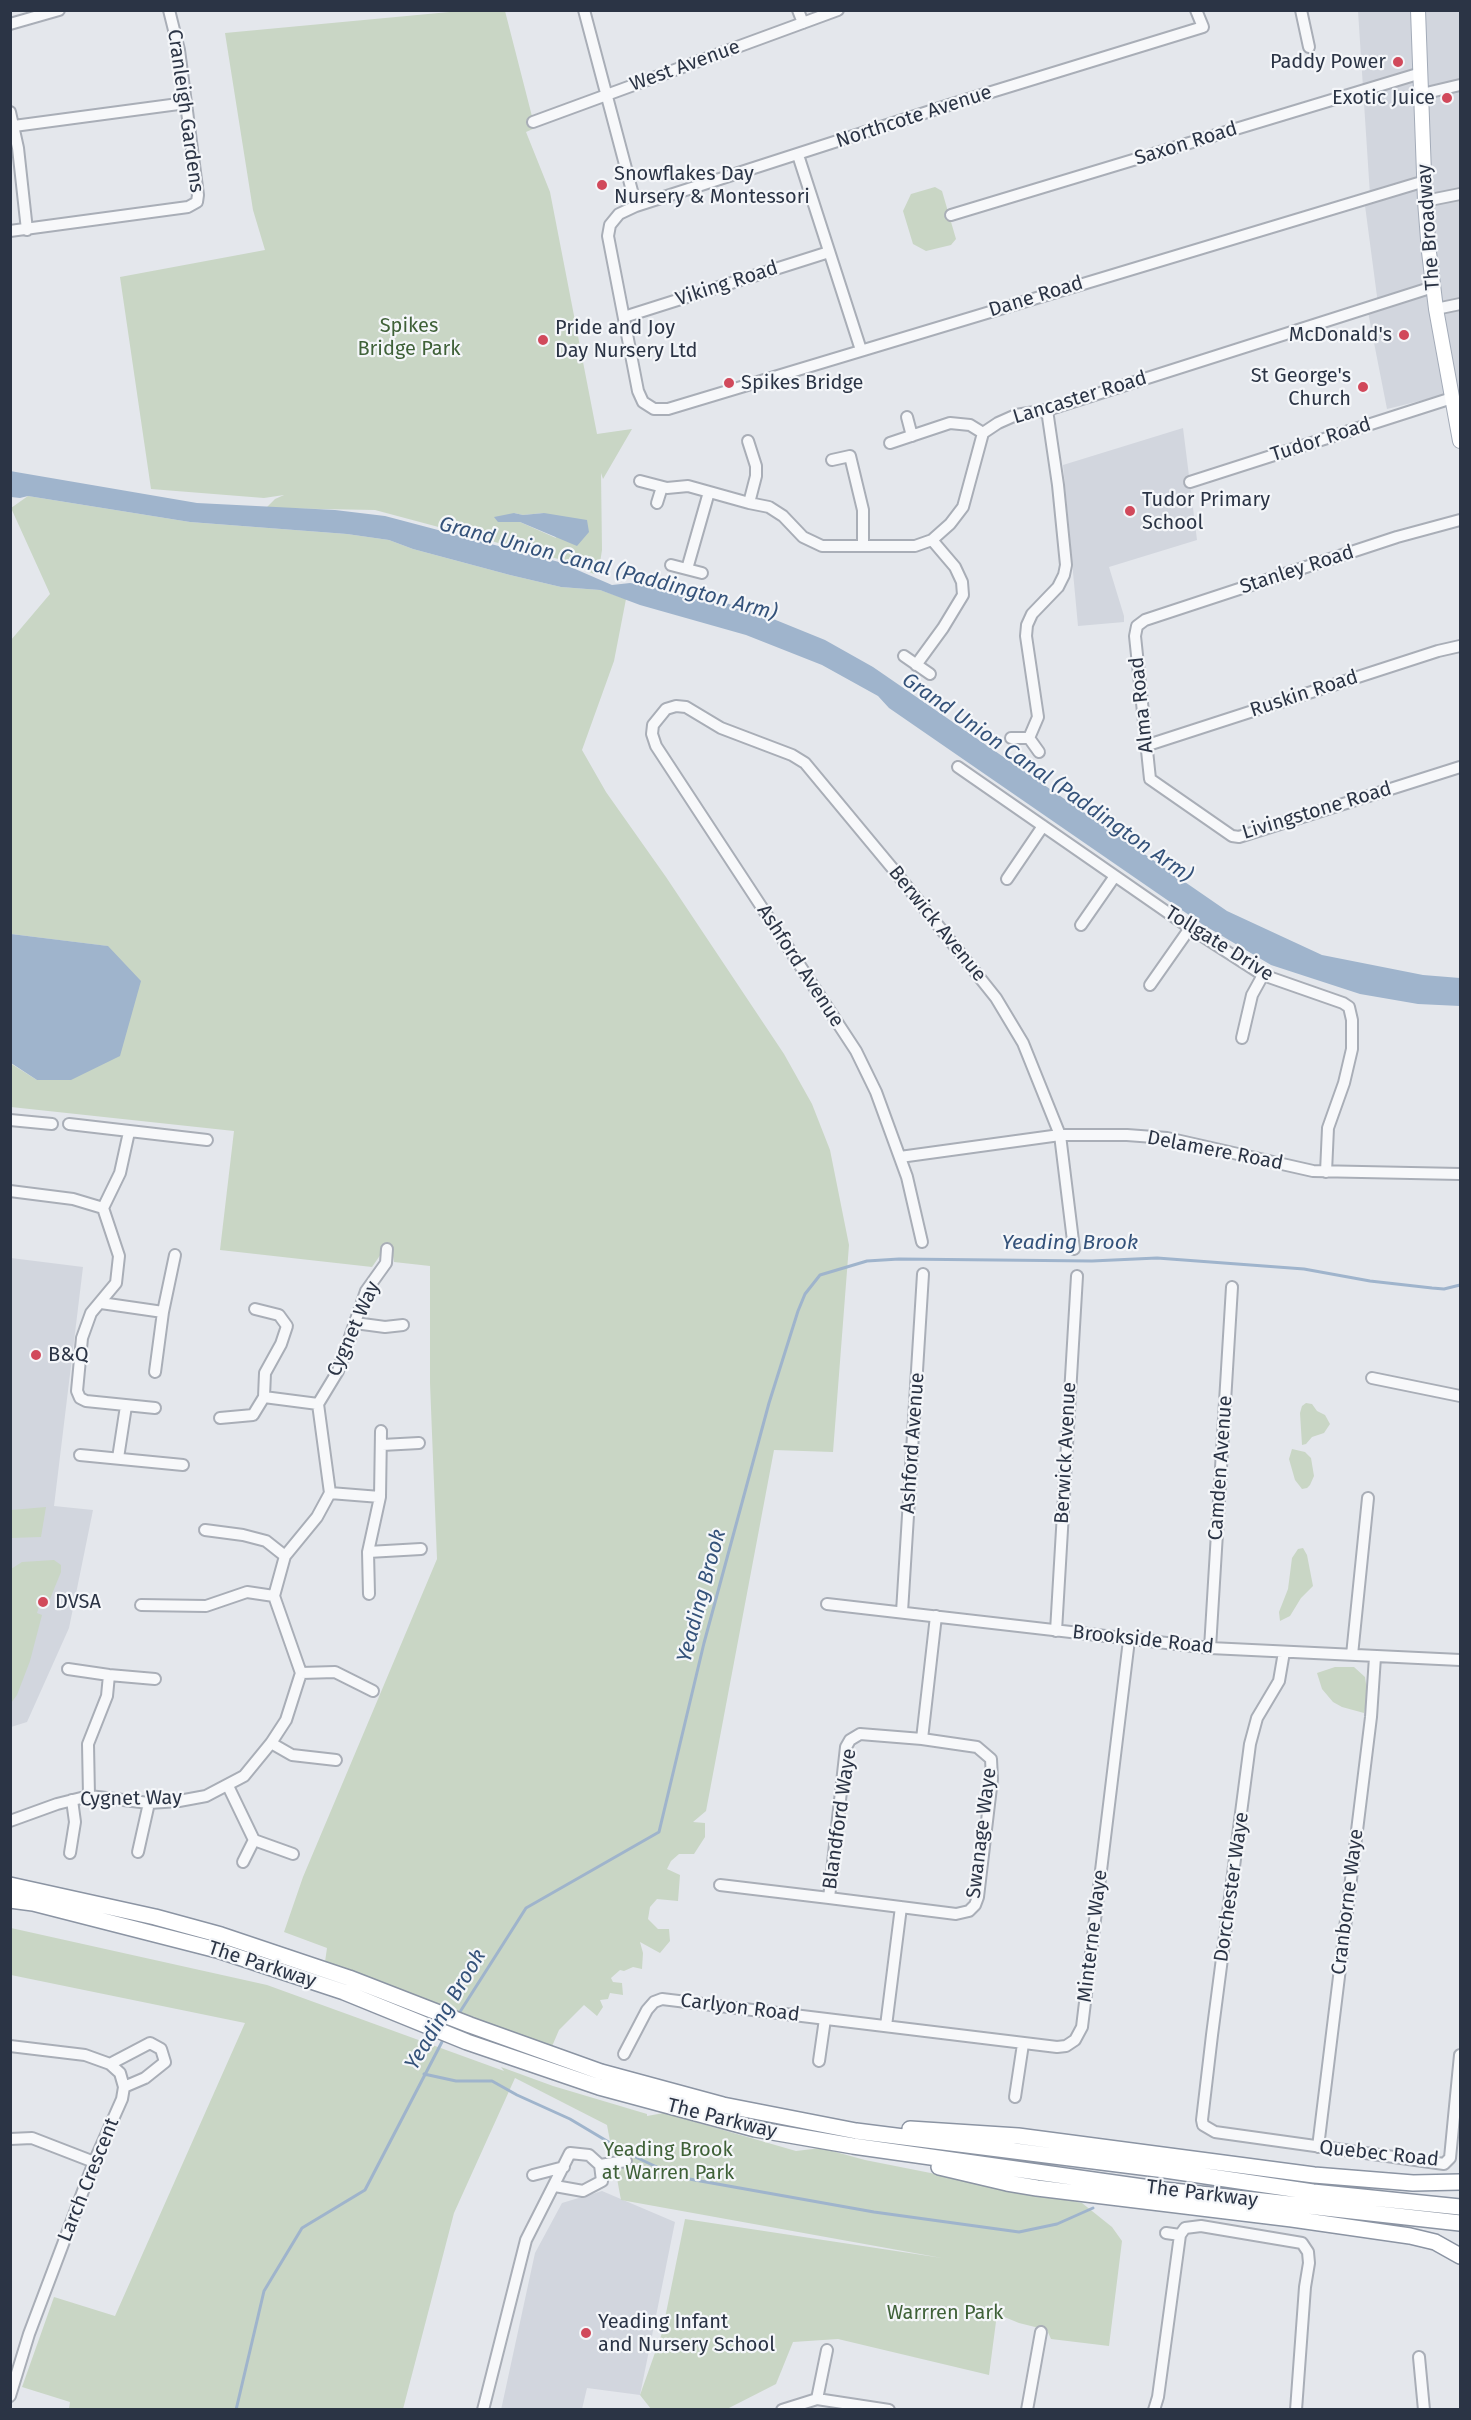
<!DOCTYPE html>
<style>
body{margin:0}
#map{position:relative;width:1471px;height:2420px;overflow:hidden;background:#e4e7ec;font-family:"Fira Sans",sans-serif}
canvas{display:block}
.frame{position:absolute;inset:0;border:12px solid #2b3445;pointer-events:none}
</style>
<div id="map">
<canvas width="1471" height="2420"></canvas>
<div class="frame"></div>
</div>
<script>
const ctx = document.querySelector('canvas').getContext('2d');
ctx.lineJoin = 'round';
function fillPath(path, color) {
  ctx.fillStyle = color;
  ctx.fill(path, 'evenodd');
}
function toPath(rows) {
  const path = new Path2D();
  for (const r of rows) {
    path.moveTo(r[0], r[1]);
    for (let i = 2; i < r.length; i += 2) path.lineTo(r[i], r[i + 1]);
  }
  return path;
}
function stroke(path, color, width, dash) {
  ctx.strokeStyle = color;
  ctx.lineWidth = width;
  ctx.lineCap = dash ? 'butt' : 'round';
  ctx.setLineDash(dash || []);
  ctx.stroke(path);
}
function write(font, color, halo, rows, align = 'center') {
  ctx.font = font + ' "Fira Sans",sans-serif';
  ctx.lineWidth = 4.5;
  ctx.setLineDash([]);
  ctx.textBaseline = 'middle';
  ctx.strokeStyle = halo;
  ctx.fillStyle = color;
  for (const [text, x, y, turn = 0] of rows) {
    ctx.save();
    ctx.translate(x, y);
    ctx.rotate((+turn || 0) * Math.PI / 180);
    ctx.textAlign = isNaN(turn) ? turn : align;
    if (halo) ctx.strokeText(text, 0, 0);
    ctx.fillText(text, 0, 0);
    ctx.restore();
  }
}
fillPath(toPath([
 [1358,11,1460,11,1460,391,1387,409,1368,312,1378,304,1364,198,1370,195],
 [1183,428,1197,540,1109,567,1124,616,1124,622,1078,626,1063,465],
 [11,1258,83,1267,54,1506,93,1510,69,1628,27,1722,11,1727],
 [602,2191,675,2222,640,2395,587,2388,582,2409,501,2410,535,2253,562,2203]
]), '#d2d6de');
fillPath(toPath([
 [460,11,505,11,535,128,526,132,550,192,597,434,632,429,603,479,601,473,602,550,599,569,594,574,562,560,375,510,266,508,275,499,284,495,264,498,151,489,120,277,265,250,253,210,225,33],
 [514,513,523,515,544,513,556,538,520,522],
 [935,187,942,191,956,239,951,245,926,251,913,244,903,211,911,194],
 [28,496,190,522,347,534,389,540,413,549,510,575,561,587,600,590,626,599,614,661,582,750,606,792,666,877,784,1054,812,1104,830,1150,849,1245,833,1452,774,1450,706,1811,693,1822,705,1823,705,1837,694,1854,679,1854,671,1861,667,1869,680,1875,678,1901,657,1899,650,1907,648,1919,658,1929,669,1929,670,1941,660,1953,640,1942,643,1953,642,1969,633,1967,624,1971,620,1970,611,1978,613,1982,622,1983,623,1995,610,1993,608,1999,600,2000,603,2007,597,2016,584,2005,559,2030,550,2051,325,1962,327,1948,284,1932,303,1877,437,1559,430,1383,430,1266,394,1262,392,1249,382,1248,381,1254,372,1267,220,1250,234,1131,11,1107,10,1063,37,1080,107,946,11,934,11,640,50,594,11,508],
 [1306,1403,1312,1404,1317,1411,1325,1415,1330,1424,1324,1433,1312,1437,1306,1444,1302,1445,1300,1413,1302,1406],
 [1292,1449,1305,1452,1311,1458,1314,1476,1310,1485,1307,1488,1302,1489,1295,1480,1289,1459],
 [46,1507,41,1537,11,1538,11,1510],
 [1303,1548,1307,1555,1313,1586,1301,1598,1290,1616,1280,1621,1279,1612,1288,1589,1292,1558,1298,1549],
 [54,1560,61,1565,61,1572,50,1599,42,1597,37,1613,42,1615,30,1661,17,1695,11,1703,11,1569,22,1562],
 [1335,1667,1354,1667,1365,1677,1368,1697,1364,1713,1342,1707,1333,1702,1322,1689,1317,1673],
 [11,1928,267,1985,504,2071,501,2067,553,2086,647,2114,647,2116,664,2113,796,2151,821,2148,865,2160,1082,2203,1112,2227,1122,2241,1109,2346,1051,2339,1047,2330,1019,2323,997,2314,989,2375,838,2339,793,2342,776,2384,727,2409,651,2409,640,2395,662,2333,685,2219,942,2258,621,2200,607,2125,515,2078,454,2213,403,2409,69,2409,70,2402,22,2387,54,2297,115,2316,245,2023,11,1975]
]), '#c9d6c5');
fillPath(toPath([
 [10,471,197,503,335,510,385,516,559,562,612,585,630,583,659,588,713,599,761,614,825,640,873,667,1227,911,1322,955,1423,975,1460,978,1460,1006,1418,1004,1360,994,1271,965,1202,924,889,708,878,696,822,665,746,635,640,605,600,590,561,587,510,575,413,549,389,540,347,534,190,522,28,496,20,498,11,497],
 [514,513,523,515,544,513,587,520,589,532,577,546,520,522,498,522,494,517],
 [11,934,108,946,141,981,120,1056,71,1080,37,1080,11,1063]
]), '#9fb4cc');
stroke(toPath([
 [458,2015,526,1908,659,1832,704,1643,769,1403,798,1311,805,1294,820,1275,867,1261,899,1259,1092,1261,1157,1258,1304,1269,1370,1281,1432,1288,1444,1289,1460,1285],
 [424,2074,456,2081,492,2081,517,2095,570,2119,627,2153,678,2177,874,2212,1019,2232,1057,2224,1093,2208],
 [236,2410,264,2291,302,2228,365,2190,444,2038]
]), '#9fb4cc', 3);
const minor = toPath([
 [584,10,636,206],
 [798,10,803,23],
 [1196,10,1203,27,949,105,636,206,619,214,610,225,608,236,638,391,643,402,654,409,668,409,1425,181],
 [1301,10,1309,47],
 [10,24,59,10],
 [1422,94,1460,85],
 [10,112,18,148,27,230],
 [533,122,838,10],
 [14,126,186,103],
 [798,155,861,350],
 [1425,201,1460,194],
 [951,215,1421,73],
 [10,231,188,207,197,202,198,195,179,50,169,10],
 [1436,309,1460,304],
 [624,317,829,252],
 [907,417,912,436],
 [748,441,756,466,756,476,749,503],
 [890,443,950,423,970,425,983,433],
 [832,460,850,456,863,510,863,545],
 [640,481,667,488,688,486,749,503,769,507,783,516,803,537,822,546,915,546,932,540,950,524,963,507,983,433,998,423,1016,415,1047,410,1433,287],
 [1190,482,1452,398],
 [657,503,662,487],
 [1460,520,1397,537,1145,620,1137,626,1135,636,1150,779,1232,836,1239,837,1460,767],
 [671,565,702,573],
 [687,569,709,492],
 [904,656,930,674],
 [916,665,943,628,963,595,962,582,955,567,932,540],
 [1011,738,1029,738,1038,717,1026,636,1027,625,1032,614,1058,587,1064,575,1066,565,1058,485,1047,410],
 [1029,738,1039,752],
 [1148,745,1438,651,1460,646],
 [958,767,1190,928,1263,975,1343,1003,1349,1007,1352,1020,1352,1049,1344,1083,1328,1128,1326,1172],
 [1007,879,1043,826],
 [1081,925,1115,876],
 [1150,985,1190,928],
 [1242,1038,1252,995,1263,975],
 [10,1120,52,1124],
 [69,1124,207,1140],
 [900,1157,1060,1135,1127,1135,1167,1138,1313,1171,1460,1174],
 [10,1191,73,1199,103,1208,119,1256,116,1283,91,1313,82,1338,77,1391,80,1398,86,1401,155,1408],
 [103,1208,120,1173,129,1132],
 [922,1242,907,1177,876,1092,856,1051,656,746,652,734,653,725,666,709,676,706,686,707,721,728,792,755,805,763,893,869,996,998,1023,1043,1060,1135,1074,1249],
 [101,1303,163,1312,155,1372],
 [163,1312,175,1255],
 [355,1323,385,1327,403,1325],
 [1372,1378,1460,1396],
 [264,1397,318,1404],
 [220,1418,253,1415,264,1397,265,1373,281,1344,287,1326,279,1315,255,1309],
 [382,1445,419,1443],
 [80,1455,183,1465],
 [118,1458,126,1406],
 [330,1493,380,1497],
 [205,1530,243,1535,266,1541,285,1556],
 [368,1552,421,1549],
 [369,1594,368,1552,380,1497,381,1431],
 [827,1604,1210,1648,1460,1660],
 [141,1605,206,1606,247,1592,274,1596],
 [902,1612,923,1274],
 [1056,1631,1077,1276],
 [1210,1648,1232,1287],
 [1284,1652,1279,1681,1257,1718,1250,1744,1212,2035,1202,2120,1203,2125,1215,2132,1444,2164,1450,2158,1460,2055],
 [1352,1655,1368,1498],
 [68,1669,109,1675,155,1679],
 [301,1673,335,1672,373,1691],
 [860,1734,922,1739,977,1747,991,1759,992,1779,978,1897,975,1905,969,1911,956,1914,829,1898,846,1747,850,1740,860,1734],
 [922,1739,936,1616],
 [271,1743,292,1755,336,1760],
 [228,1786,254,1840,243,1862],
 [89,1796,88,1744,107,1696,109,1675],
 [10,1821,57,1804,89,1796,149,1803,179,1801,206,1796,244,1776,271,1743,286,1720,301,1673,274,1596,285,1556,317,1517,330,1493,318,1404,338,1371,366,1291,386,1263,387,1249],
 [254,1840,293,1854],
 [138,1852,149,1803],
 [70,1853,75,1822,72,1800],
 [720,1885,829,1898],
 [886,2026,901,1907],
 [10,2046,85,2055,110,2064,120,2073,124,2087,122,2099,94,2162,29,2334,10,2396],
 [624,2054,647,2010,654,2002,662,1999,1057,2047,1066,2046,1075,2040,1082,2027,1129,1640],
 [819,2061,825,2019],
 [110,2064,150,2043,161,2049,165,2062,145,2078,124,2087],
 [1015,2097,1023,2044],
 [10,2139,32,2138,94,2162],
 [1318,2147,1371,1717,1375,1657],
 [600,2165,626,2161],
 [533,2175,564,2167],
 [1166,2233,1180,2235],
 [1180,2235,1185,2228,1201,2226,1302,2243,1308,2252,1309,2263,1305,2287,1296,2410],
 [1419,2357,1424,2410],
 [817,2399,827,2350],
 [483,2410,526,2240,570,2153,589,2155,600,2165,602,2181,583,2191,555,2186],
 [782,2410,817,2399,889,2410],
 [1027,2410,1041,2332],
 [1154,2410,1158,2397,1180,2235]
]);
const major = toPath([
 [1418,10,1425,201,1429,252,1436,309,1460,441]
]);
const highway = toPath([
 [10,1885,155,1917,221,1935,349,1978,470,2025,601,2072,723,2105,856,2131,1165,2170,1313,2192,1460,2207],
 [10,1900,33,1903,217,1950,344,1992,467,2042,599,2087,755,2129,853,2146,1164,2190,1460,2223],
 [910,2129,1018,2136,1314,2175,1413,2183,1460,2182],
 [939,2167,1007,2183,1037,2188,1292,2219,1410,2236,1435,2242,1460,2256]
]);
stroke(minor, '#a9aeb7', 14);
stroke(major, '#a3abb8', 16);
stroke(highway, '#8b94a3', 18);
stroke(minor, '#f7f8fa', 10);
stroke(major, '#fff', 14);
stroke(highway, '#fff', 15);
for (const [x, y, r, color] of [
 [1398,62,6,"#d1495b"],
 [1447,98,6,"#d1495b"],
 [602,185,6,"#d1495b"],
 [1404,335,6,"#d1495b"],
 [543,340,6,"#d1495b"],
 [729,383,6,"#d1495b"],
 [1363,387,6,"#d1495b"],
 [1130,511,6,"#d1495b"],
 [36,1355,6,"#d1495b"],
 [43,1602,6,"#d1495b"],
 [586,2333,6,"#d1495b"]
]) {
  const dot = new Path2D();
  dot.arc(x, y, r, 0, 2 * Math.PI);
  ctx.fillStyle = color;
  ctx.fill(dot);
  stroke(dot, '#f4f6f9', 2);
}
write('20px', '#2b3445', '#f4f6f9', [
 ["Paddy Power",1386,62,"right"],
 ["Exotic Juice",1435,98,"right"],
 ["Snowflakes Day",614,174],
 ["Nursery & Montessori",614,197],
 ["Pride and Joy",555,328],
 ["Day Nursery Ltd",555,351],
 ["McDonald's",1392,335,"right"],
 ["St George's",1351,376,"right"],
 ["Church",1351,399,"right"],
 ["Spikes Bridge",741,383],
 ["Tudor Primary",1142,500],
 ["School",1142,523],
 ["B&Q",48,1355],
 ["DVSA",55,1602],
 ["Yeading Infant",598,2322],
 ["and Nursery School",598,2345]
], 'left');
write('20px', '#2b3445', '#f4f6f9', [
 ["West Avenue",685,66,-20],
 ["Cranleigh Gardens",185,111,82],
 ["Northcote Avenue",914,117,-18],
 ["Saxon Road",1186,144,-17],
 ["The Broadway",1429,227,-94],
 ["Viking Road",727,284,-18],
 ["Dane Road",1036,297,-17],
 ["Lancaster Road",1080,398,-17],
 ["Tudor Road",1321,440,-18],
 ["Stanley Road",1297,570,-18],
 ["Ruskin Road",1304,694,-18],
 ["Alma Road",1142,705,-96],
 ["Livingstone Road",1317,811,-17],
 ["Berwick Avenue",937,924,51],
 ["Tollgate Drive",1219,944,32],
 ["Ashford Avenue",800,966,57],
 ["Delamere Road",1215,1151,11],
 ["Cygnet Way",354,1329,-66],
 ["Ashford Avenue",913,1443,-86],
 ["Berwick Avenue",1066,1453,-87],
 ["Camden Avenue",1221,1468,-86],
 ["Brookside Road",1143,1640,6],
 ["Cygnet Way",131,1799,-1],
 ["Blandford Waye",840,1819,-82],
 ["Swanage Waye",982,1833,-83],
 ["Dorchester Waye",1232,1887,-82],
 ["Cranborne Waye",1348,1902,-83],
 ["Minterne Waye",1093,1936,-83],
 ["The Parkway",262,1965,18],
 ["Carlyon Road",740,2008,7],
 ["The Parkway",722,2119,14],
 ["Quebec Road",1379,2154,6],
 ["Larch Crescent",89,2180,-68],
 ["The Parkway",1202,2194,7]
]);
write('20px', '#3f6138', '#f4f6f9', [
 ["Spikes",409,326],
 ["Bridge Park",409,349],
 ["Yeading Brook",668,2150],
 ["at Warren Park",668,2173],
 ["Warrren Park",945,2313]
]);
write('italic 21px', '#34527a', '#f4f6f9', [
 ["Grand Union Canal (Paddington Arm)",608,569,15],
 ["Grand Union Canal (Paddington Arm)",1047,778,35],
 ["Yeading Brook",1070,1243],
 ["Yeading Brook",702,1596,-75],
 ["Yeading Brook",446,2010,-59]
]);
</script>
